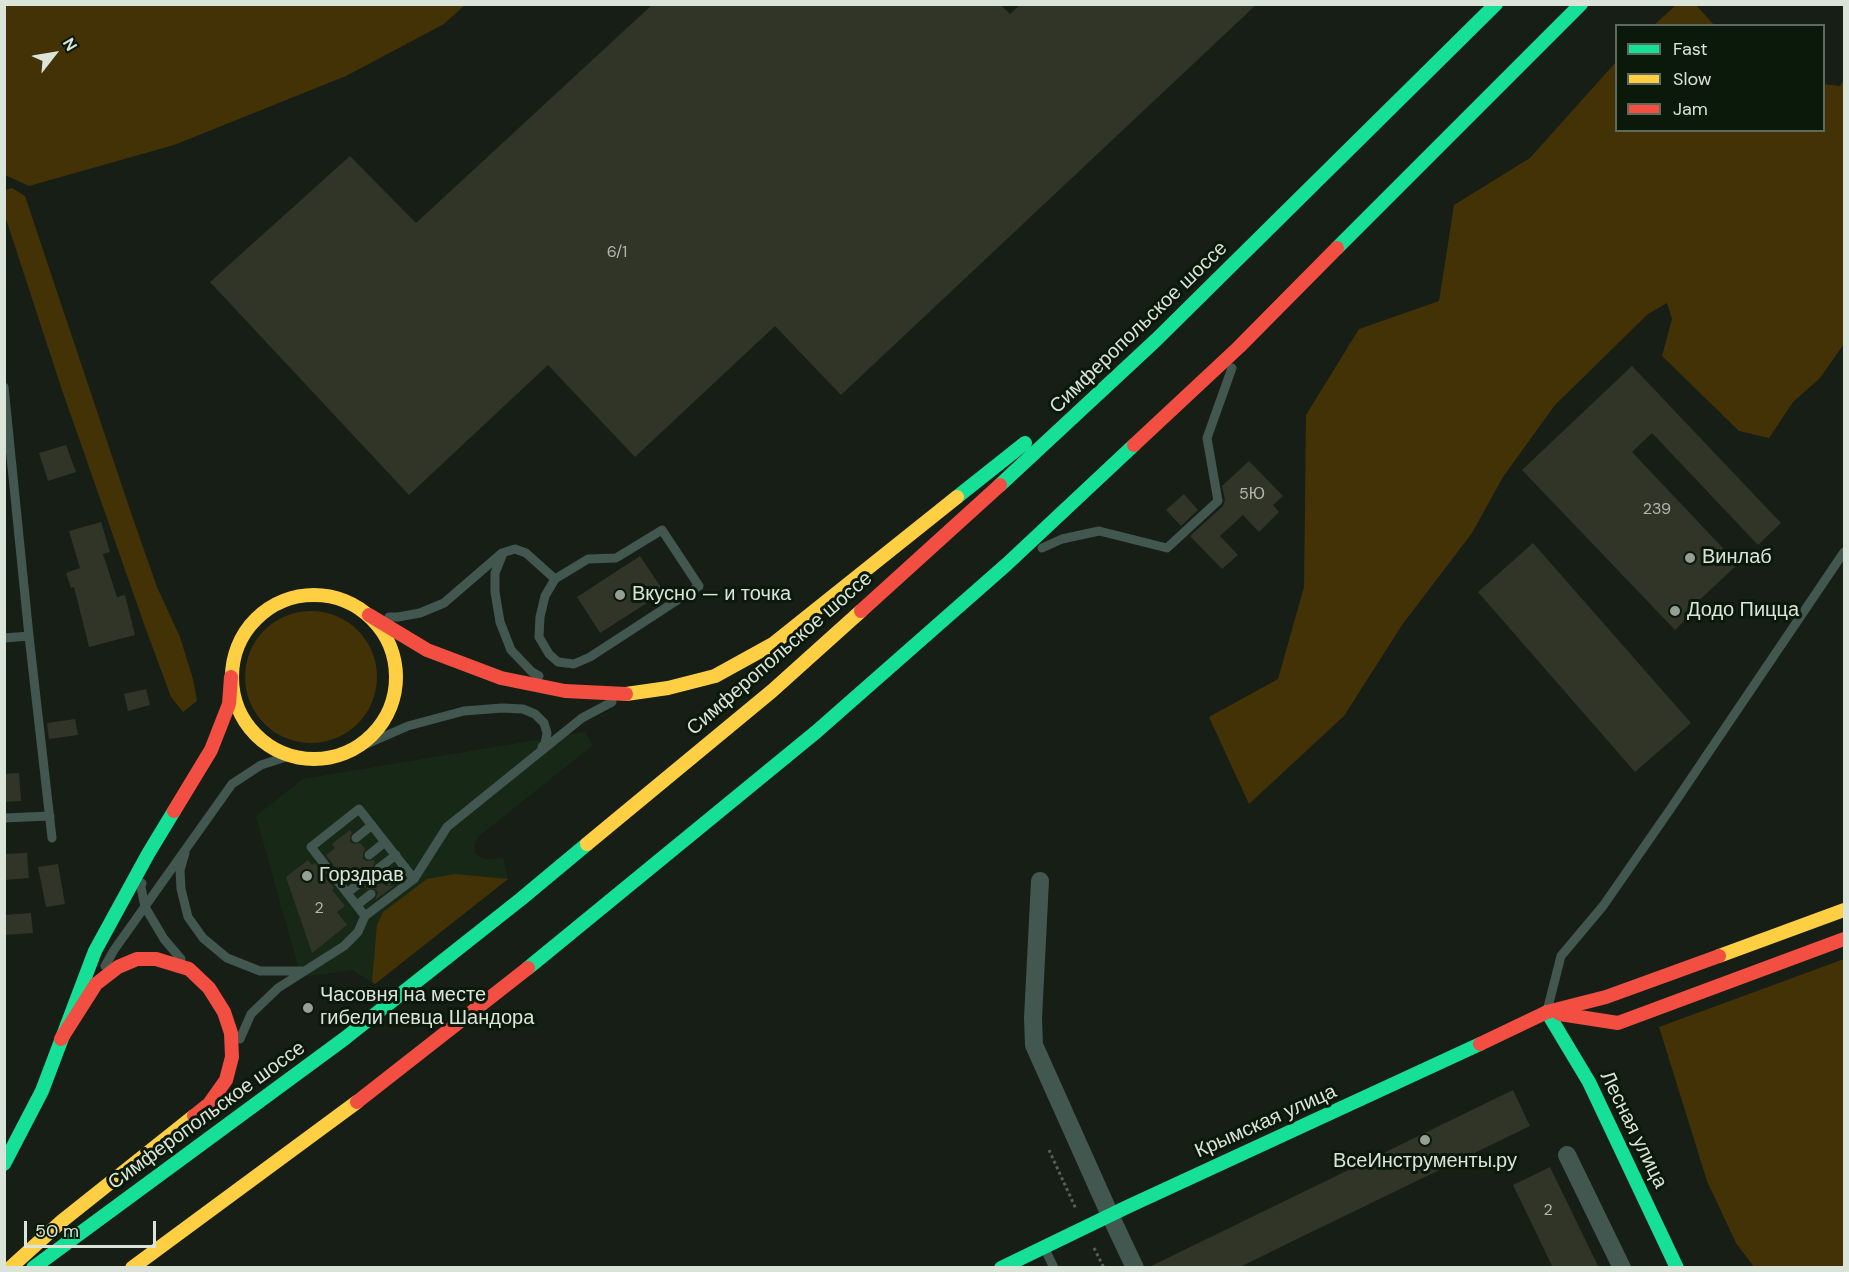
<!DOCTYPE html>
<meta charset="utf-8">
<style>
body{margin:0}
#map{position:relative;width:1849px;height:1272px;overflow:hidden;background:#171e16;font-family:"DM Sans",sans-serif}
canvas{display:block}
.frame{position:absolute;inset:0;border:6px solid #dae4d9;pointer-events:none}
.legend{position:absolute;left:1615px;top:24px;width:210px;height:108px;box-sizing:border-box;background:#0b190a;border:2px solid #5e6a5d;margin:0;padding:8px 10px;list-style:none;font-size:18px;color:#dae4d9}
.legend li{display:flex;align-items:center;gap:12px;height:30px}
.legend b{width:30px;border:2px solid #5e6a5d}
.north{position:absolute;left:24px;top:24px;width:60px;height:60px;-webkit-text-stroke:4px #0b190a;paint-order:stroke;rotate:59deg;font-size:16px;font-weight:700;line-height:24px;text-align:center;color:#dae4d9}
.north::after{content:'';display:block;margin:auto;width:21px;height:27px;background:#dae4d9;clip-path:polygon(50% 0,100% 100%,50% 72%,0 100%)}
.scale{position:absolute;left:24px;top:1221px;width:132px;height:27px;box-sizing:border-box;border:3px solid #dae4d9;border-top:0;padding-left:8px;font-size:18px;line-height:21px;white-space:nowrap;color:#dae4d9;-webkit-text-stroke:4px #0b190a;paint-order:stroke}
</style>
<div id="map">
<canvas width="1849" height="1272"></canvas>
<div class="frame"></div>
<ul class="legend">
<li><b style="height:8px;background:#16e098"></b>Fast</li>
<li><b style="height:8px;background:#ffcf43"></b>Slow</li>
<li><b style="height:8px;background:#f24e42"></b>Jam</li>
</ul>
<div class="north">N</div>
<div class="scale">50 m</div>
</div>
<script>
const ctx = document.querySelector('canvas').getContext('2d');
ctx.lineJoin = 'round';
function fillPath(path, color) {
  ctx.fillStyle = color;
  ctx.fill(path, 'evenodd');
}
function toPath(rows) {
  const path = new Path2D();
  for (const r of rows) {
    if (r.length === 3) {
      path.moveTo(r[0] + r[2], r[1]);
      path.arc(r[0], r[1], r[2], 0, 2 * Math.PI);
      continue;
    }
    path.moveTo(r[0], r[1]);
    for (let i = 2; i < r.length; i += 2) path.lineTo(r[i], r[i + 1]);
  }
  return path;
}
function stroke(path, color, width, dash) {
  ctx.strokeStyle = color;
  ctx.lineWidth = width;
  ctx.lineCap = dash ? 'butt' : 'round';
  ctx.setLineDash(dash || []);
  ctx.stroke(path);
}
function write(font, color, halo, rows, align = 'center') {
  ctx.font = font + ' "DM Sans",sans-serif';
  ctx.lineWidth = 6;
  ctx.setLineDash([]);
  ctx.textBaseline = 'middle';
  ctx.strokeStyle = halo;
  ctx.fillStyle = color;
  for (const [text, x, y, turn = 0] of rows) {
    ctx.save();
    ctx.translate(x, y);
    ctx.rotate((+turn || 0) * Math.PI / 180);
    ctx.textAlign = isNaN(turn) ? turn : align;
    if (halo) ctx.strokeText(text, 0, 0);
    ctx.fillText(text, 0, 0);
    ctx.restore();
  }
}
fillPath(toPath([
 [585,732,593,745,479,836,475,843,474,851,479,857,485,859,503,858,508,879,375,984,352,970,301,977,256,816,303,779]
]), '#172916');
fillPath(toPath([
 [5,4,465,4,465,5,444,24,346,76,174,145,29,186,5,175],
 [1676,5,1696,5,1714,25,1654,25],
 [1616,62,1616,130,1824,130,1824,84,1840,86,1844,80,1844,344,1820,378,1793,402,1769,438,1739,431,1662,356,1672,319,1667,303,1648,314,1555,405,1503,477,1472,533,1402,625,1344,716,1249,804,1209,717,1278,679,1304,587,1306,415,1359,329,1439,301,1454,205,1530,158],
 [12,188,25,196,129,507,157,587,180,637,193,679,197,701,183,712,171,697,144,624,62,390,5,216,5,190],
 [311,677,66],
 [455,874,508,879,375,984,372,982,377,925,383,912,427,879],
 [1844,959,1844,1267,1754,1267,1736,1243,1707,1181,1659,1027]
]), '#423206');
fillPath(toPath([
 [653,4,1000,4,1010,14,1021,4,1257,4,841,395,775,326,635,457,548,365,409,495,210,282,350,156,416,223],
 [1632,366,1781,523,1758,545,1652,433,1632,452,1738,564,1691,608,1694,611,1675,630,1522,470],
 [66,445,76,472,48,481,39,453],
 [1249,461,1283,496,1273,505,1279,512,1259,532,1243,515,1220,536,1238,555,1222,569,1190,536,1223,506,1225,500,1222,486],
 [1184,494,1198,510,1181,526,1166,510],
 [101,522,110,552,103,554,117,597,125,595,135,635,89,647,74,587,71,588,66,573,80,568,69,531],
 [1533,543,1691,723,1635,772,1478,592],
 [640,556,664,592,600,633,577,597],
 [146,689,150,705,128,711,124,694],
 [75,719,78,735,49,739,47,723],
 [19,773,21,801,4,802,4,774],
 [350,830,352,833,350,836,350,842,354,844,360,843,365,849,363,853,363,859,367,861,374,860,375,862,372,868,374,873,379,875,384,873,385,875,383,878,383,884,387,886,394,886,375,900,378,892,373,888,367,889,365,887,368,882,366,877,361,875,357,876,354,872,345,880,326,855,335,848,332,844],
 [27,853,29,878,4,880,4,854],
 [308,860,312,865,315,863,334,888,332,890,345,906,337,912,347,925,312,953,286,877],
 [58,864,65,904,46,907,38,867],
 [31,913,33,933,4,935,4,915],
 [1513,1090,1530,1126,1295,1240,1238,1268,1147,1268],
 [1550,1167,1567,1202,1599,1268,1553,1268,1530,1220,1513,1185]
]), '#313528');
stroke(toPath([
 [1049,1150,1076,1209],
 [1094,1248,1104,1268]
]), '#51605a', 3, [3, 3]);
stroke(toPath([
 [4,387,29,636,52,838],
 [662,530,699,586,590,657,574,664,558,662,549,654,539,637,540,617,545,596,555,579,588,559,616,558,662,530],
 [1042,548,1062,539,1099,531,1167,548,1218,501,1207,438,1232,368],
 [502,556,495,573,495,592,500,622,511,650,532,672,539,676],
 [389,617,398,617,420,613,444,603,502,553,515,549,526,553,555,579],
 [4,638,29,636],
 [353,750,408,726,464,711,502,708,523,709,535,714,544,723,547,733,545,744,542,747],
 [4,818,50,816],
 [356,838,372,825],
 [185,853,180,870,181,889,188,917,203,938,227,958,260,971,301,971],
 [369,855,385,842],
 [379,868,396,855],
 [389,880,405,867],
 [142,883,141,887,145,907,164,939,181,959],
 [347,893,361,882],
 [357,905,371,894],
 [365,916,311,847,359,809,414,879],
 [105,966,114,950,232,784,261,765,289,756],
 [1548,1007,1561,956,1603,906,1669,811,1844,552],
 [240,1039,251,1014,278,988,344,946,358,932,365,916,414,879,447,827,582,718,612,702],
 [1045,1249,1054,1268]
]), '#415750', 9);
stroke(toPath([
 [1040,881,1033,1018,1034,1045,1110,1215,1135,1268],
 [1567,1155,1622,1268]
]), '#415750', 18);
stroke(toPath([
 [1337,248,1581,4],
 [1000,485,1156,340,1496,4],
 [957,497,1025,443],
 [528,968,816,732,1007,564,1134,445],
 [1547,1012,1589,1082,1677,1268],
 [4,1164,42,1091,95,951,148,854,174,811],
 [33,1268,344,1039,521,899,587,844],
 [1001,1268,1127,1207,1480,1044]
]), '#16e098', 14);
stroke(toPath([
 [314,677,82],
 [626,694,668,688,715,676,773,644,957,497],
 [587,844,772,691,861,611],
 [1719,956,1844,910],
 [10,1268,62,1221,194,1116],
 [132,1268,357,1102]
]), '#ffcf43', 14);
stroke(toPath([
 [1134,445,1239,347,1337,248],
 [861,611,1000,485],
 [369,615,427,650,501,678,565,691,626,694],
 [174,811,211,750,229,704,231,677],
 [1560,1014,1618,1023,1844,939],
 [61,1039,96,984,118,967,137,959,156,959,189,969,209,988,224,1012,231,1033,232,1057,226,1080,209,1104,194,1116],
 [1480,1044,1547,1012,1606,997,1719,956],
 [357,1102,528,968]
]), '#f24e42', 14);
for (const [x, y, r, color] of [
 [1690,558,6,"#969f95"],
 [620,595,6,"#969f95"],
 [1675,611,6,"#969f95"],
 [307,876,6,"#969f95"],
 [308,1008,6,"#969f95"],
 [1425,1140,6,"#969f95"]
]) {
  const dot = new Path2D();
  dot.arc(x, y, r, 0, 2 * Math.PI);
  ctx.fillStyle = color;
  ctx.fill(dot);
  stroke(dot, '#0b190a', 2);
}
write('16px', '#b0b8ad', null, [
 ["6/1",617,253],
 ["5Ю",1252,495],
 ["239",1657,510],
 ["2",319,909],
 ["2",1548,1211]
]);
write('20px', '#dae4d9', '#0b190a', [
 ["Симферопольское шоссе",1139,328,-44],
 ["Симферопольское шоссе",780,654,-41],
 ["Симферопольское шоссе",207,1116,-36],
 ["Крымская улица",1266,1122,-24],
 ["Лесная улица",1633,1130,64]
]);
write('20px', '#dae4d9', '#0b190a', [
 ["Винлаб",1702,558],
 ["Вкусно — и точка",632,595],
 ["Додо Пицца",1687,611],
 ["Горздрав",319,876],
 ["Часовня на месте",320,996],
 ["гибели певца Шандора",320,1019],
 ["ВсеИнструменты.ру",1425,1162,"center"]
], 'left');
</script>
